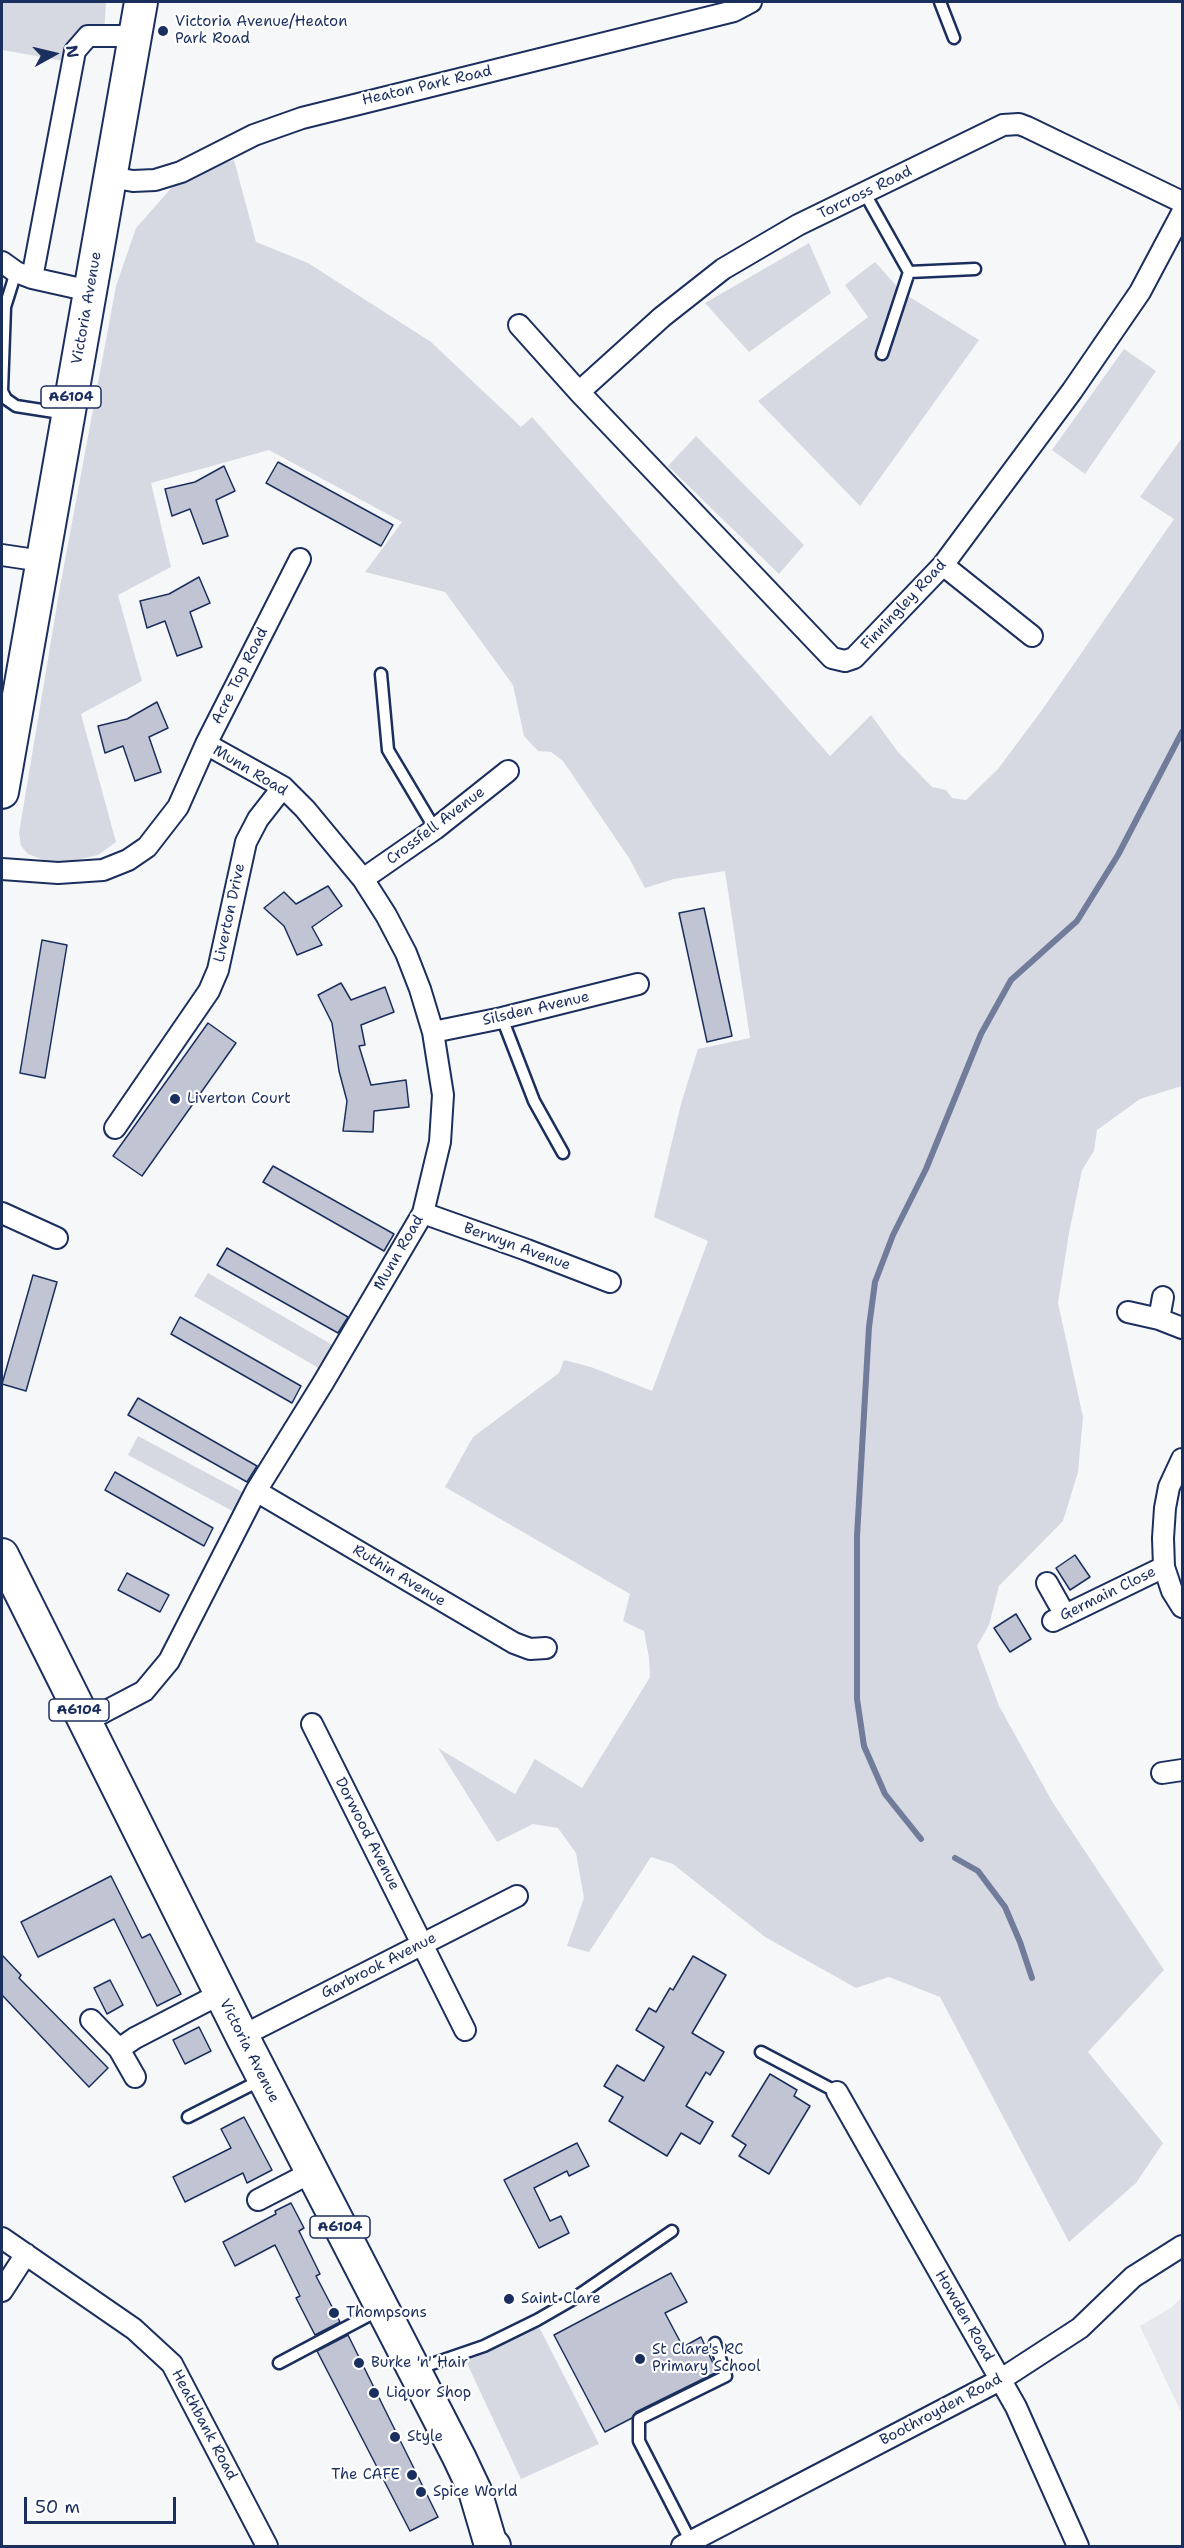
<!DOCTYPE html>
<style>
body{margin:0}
#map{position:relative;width:1184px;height:2548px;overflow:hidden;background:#f6f7f9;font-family:"Shantell Sans",sans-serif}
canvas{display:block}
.frame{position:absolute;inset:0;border:3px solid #1b2f5e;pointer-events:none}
.north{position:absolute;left:24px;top:24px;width:60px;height:60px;-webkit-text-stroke:4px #fff;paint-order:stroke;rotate:82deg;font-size:16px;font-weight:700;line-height:24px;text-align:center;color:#1b2f5e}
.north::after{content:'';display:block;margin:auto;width:21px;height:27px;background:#1b2f5e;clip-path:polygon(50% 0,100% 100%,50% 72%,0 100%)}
.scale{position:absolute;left:24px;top:2497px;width:152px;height:27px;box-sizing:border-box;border:3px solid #1b2f5e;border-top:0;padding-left:8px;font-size:18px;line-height:21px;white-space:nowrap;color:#1b2f5e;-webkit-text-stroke:4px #fff;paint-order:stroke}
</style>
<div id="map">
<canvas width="1184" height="2548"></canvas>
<div class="frame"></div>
<div class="north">N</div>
<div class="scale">50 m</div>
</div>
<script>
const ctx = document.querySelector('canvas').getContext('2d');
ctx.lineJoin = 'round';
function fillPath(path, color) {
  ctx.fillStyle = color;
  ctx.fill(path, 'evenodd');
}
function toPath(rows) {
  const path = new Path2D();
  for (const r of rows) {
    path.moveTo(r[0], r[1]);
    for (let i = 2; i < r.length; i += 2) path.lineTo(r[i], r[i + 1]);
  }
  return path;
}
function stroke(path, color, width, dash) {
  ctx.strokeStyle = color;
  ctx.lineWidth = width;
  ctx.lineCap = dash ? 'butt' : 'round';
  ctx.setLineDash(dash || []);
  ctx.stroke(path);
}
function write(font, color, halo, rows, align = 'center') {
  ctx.font = font + ' "Shantell Sans",sans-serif';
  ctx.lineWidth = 4.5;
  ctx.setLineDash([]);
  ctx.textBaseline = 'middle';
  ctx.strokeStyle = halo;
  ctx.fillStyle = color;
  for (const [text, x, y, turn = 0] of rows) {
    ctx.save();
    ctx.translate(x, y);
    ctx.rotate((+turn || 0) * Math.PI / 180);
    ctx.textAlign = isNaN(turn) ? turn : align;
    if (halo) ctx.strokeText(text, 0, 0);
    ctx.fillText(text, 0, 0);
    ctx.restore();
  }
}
fillPath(toPath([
 [1182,2297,1182,2414,1140,2326,1172,2307]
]), '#e6e8ee');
fillPath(toPath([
 [2,2,106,2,104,34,94,43,81,64,2,50],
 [234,160,256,242,308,263,431,342,521,427,532,417,830,756,871,715,898,752,932,787,946,790,952,798,966,800,998,769,1042,710,1174,519,1140,497,1182,438,1182,1086,1140,1099,1097,1130,1094,1151,1082,1170,1069,1233,1058,1303,1083,1417,1078,1472,1063,1521,999,1586,989,1625,977,1646,999,1706,1053,1803,1164,1970,1088,2052,1163,2143,1136,2183,1069,2242,940,1997,889,1977,856,1988,765,1937,673,1864,651,1857,589,1952,567,1946,584,1898,576,1853,558,1828,533,1824,497,1842,438,1748,515,1794,535,1759,582,1788,650,1677,649,1658,644,1631,623,1621,630,1594,445,1487,473,1437,559,1373,564,1360,591,1367,652,1391,708,1241,654,1217,681,1104,698,1049,750,1038,725,871,674,879,645,888,629,858,563,761,551,752,538,751,524,736,513,685,445,592,365,572,402,522,269,450,151,483,171,567,118,595,142,681,81,714,116,842,98,855,67,862,46,861,28,854,21,846,19,833,60,587,116,286,136,228,182,176],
 [809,243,831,293,749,352,705,303],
 [875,262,903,293,979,340,860,506,758,401,868,317,845,285],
 [1124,349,1156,371,1085,474,1052,450],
 [696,436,804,545,779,574,668,466],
 [208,1273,336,1347,322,1370,194,1296],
 [138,1436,248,1495,238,1514,128,1455],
 [538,2325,599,2444,521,2479,465,2359]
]), '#d6d9e2');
stroke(toPath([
 [921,1839,885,1794,864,1746,857,1699,857,1536,869,1327,875,1282,893,1235,926,1169,981,1034,1011,980,1077,921,1118,855,1182,732],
 [955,1858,978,1871,1005,1907,1020,1942,1032,1978]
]), '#707c99', 6);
const building = toPath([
 [278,462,393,525,381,546,266,483,278,462],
 [224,466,235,491,216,500,228,536,203,544,190,509,172,516,165,489,195,482,224,466],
 [199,577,210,603,190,612,202,647,177,656,165,621,147,628,140,601,169,594,199,577],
 [157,702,168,728,149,737,161,772,135,781,123,746,105,753,98,726,127,719,157,702],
 [328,886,342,906,312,927,322,945,297,955,284,926,264,908,284,892,296,904,328,886],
 [704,908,732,1036,707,1042,679,913,704,908],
 [42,940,67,945,45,1078,20,1073,42,940],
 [341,983,351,1000,385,987,394,1012,361,1025,365,1045,359,1046,371,1085,406,1080,409,1107,374,1111,373,1132,343,1131,347,1101,339,1071,332,1023,318,995,341,983],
 [208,1023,236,1043,142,1176,113,1156,208,1023],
 [273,1166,394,1234,384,1251,263,1182,273,1166],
 [227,1248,348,1317,338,1333,217,1265,227,1248],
 [33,1275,57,1282,26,1391,2,1384,33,1275],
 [180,1317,301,1386,292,1403,171,1334,180,1317],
 [138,1398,257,1466,247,1482,128,1415,138,1398],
 [115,1472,213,1528,204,1546,105,1490,115,1472],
 [1075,1555,1090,1577,1070,1590,1056,1568,1075,1555],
 [127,1573,169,1595,160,1612,118,1590,127,1573],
 [1016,1614,1031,1639,1010,1652,994,1628,1016,1614],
 [111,1876,142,1938,150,1934,181,1994,157,2006,114,1919,38,1957,21,1922,111,1876],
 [2,1955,21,1975,19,1978,108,2068,89,2087,2,1995,2,1955],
 [693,1956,726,1975,692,2033,724,2052,710,2075,706,2072,686,2106,713,2122,700,2144,681,2133,667,2156,609,2121,623,2097,604,2086,617,2065,644,2081,664,2047,636,2030,649,2008,656,2012,670,1988,673,1990,693,1956],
 [110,1980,123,2005,107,2014,94,1988,110,1980],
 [199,2027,211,2051,185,2064,173,2040,199,2027],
 [770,2074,797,2090,794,2096,810,2106,769,2174,739,2156,746,2145,732,2136,770,2074],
 [244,2117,272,2170,247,2183,243,2173,185,2202,173,2177,231,2148,221,2129,244,2117],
 [577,2143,589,2166,569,2176,567,2171,534,2188,550,2221,561,2216,569,2233,539,2248,504,2180,577,2143],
 [291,2203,304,2228,299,2231,320,2274,316,2276,340,2322,315,2335,296,2298,300,2296,275,2245,235,2266,223,2242,276,2214,275,2211,291,2203],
 [671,2273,687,2302,665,2313,683,2347,701,2337,717,2372,636,2412,632,2418,605,2432,554,2335,671,2273],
 [348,2335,438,2517,410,2531,317,2351,348,2335]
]);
fillPath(building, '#c0c4d3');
stroke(building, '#1b2f5e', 1.5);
const service = toPath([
 [940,2,954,38],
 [864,192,909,272,975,269],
 [16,272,5,307,2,391,6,399,16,406,67,414],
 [882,354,909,272],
 [381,674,388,750,435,829],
 [502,1018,534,1101,563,1153],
 [761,2052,837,2092],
 [188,2117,261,2080],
 [279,2363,379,2310],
 [417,2369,484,2346,537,2320,570,2301,672,2231],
 [691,2542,639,2441,639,2419,726,2376,715,2343]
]);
const minor = toPath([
 [110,177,133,181,155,180,181,172,254,135,302,118,734,11,751,2],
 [2,262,16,272,32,278,90,291],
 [32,278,75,51,88,36,137,36],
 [519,325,579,392,832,658,845,661,854,658,943,565,1072,391,1140,292,1182,213],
 [579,392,662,317,723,269,798,225,1003,125,1019,124,1027,127,1182,202],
 [2,555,42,561],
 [943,565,1032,636],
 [2,869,58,873,103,870,128,860,147,847,178,807,206,744,300,559],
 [363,879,435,829,508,771],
 [433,1032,502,1018,638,984],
 [115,1128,209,991,218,970,246,842,258,819,283,787],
 [2,1213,57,1238],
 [423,1213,527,1250,610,1282],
 [1128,1312,1159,1319,1182,1328],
 [1159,1319,1163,1297],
 [1182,1459,1169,1487,1165,1508,1163,1538,1164,1567,1172,1591,1182,1607],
 [256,1491,514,1643,530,1649,546,1648],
 [1047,1583,1065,1615],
 [1053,1621,1164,1567],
 [85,1722,144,1691,169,1661,256,1491,323,1383,423,1213,440,1142,443,1095,433,1032,420,989,406,953,386,915,363,879,305,809,283,787,206,744],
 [312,1724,465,2030],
 [1162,1773,1182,1770],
 [91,2020,119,2049,135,2077],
 [242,2036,517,1896],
 [119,2049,135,2038,220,1994],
 [837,2092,1016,2407,1078,2546],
 [258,2200,312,2172],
 [2,2238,134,2329,172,2364,267,2546],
 [2,2291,26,2254],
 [682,2546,1000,2380,1080,2328,1133,2277,1182,2246]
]);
const primary = toPath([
 [2,792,141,2],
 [2,1555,242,2036,459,2457,475,2491,490,2542,494,2546]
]);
stroke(service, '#1b2f5e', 15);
stroke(minor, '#1b2f5e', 24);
stroke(primary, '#1b2f5e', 36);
stroke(service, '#fff', 10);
stroke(minor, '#fff', 20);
stroke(primary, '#fff', 32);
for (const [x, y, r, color] of [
 [163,31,6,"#1b2f5e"],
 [175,1099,6,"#1b2f5e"],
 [509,2299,6,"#1b2f5e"],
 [334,2313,6,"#1b2f5e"],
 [640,2359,6,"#1b2f5e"],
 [359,2363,6,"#1b2f5e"],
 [374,2393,6,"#1b2f5e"],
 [395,2437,6,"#1b2f5e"],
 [412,2475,6,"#1b2f5e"],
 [421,2492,6,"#1b2f5e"]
]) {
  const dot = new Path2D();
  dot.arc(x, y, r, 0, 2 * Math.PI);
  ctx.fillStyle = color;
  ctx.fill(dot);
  stroke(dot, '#fff', 2);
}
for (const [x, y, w] of [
 [71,397,60],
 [79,1710,60],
 [340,2227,60]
]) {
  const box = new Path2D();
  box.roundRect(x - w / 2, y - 11, w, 22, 4.5);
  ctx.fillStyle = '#fff';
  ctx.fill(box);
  stroke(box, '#1b2f5e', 1.5);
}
write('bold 14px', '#1b2f5e', null, [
 ["A6104",71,397],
 ["A6104",79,1710],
 ["A6104",340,2227]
]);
write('15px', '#1b2f5e', '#fff', [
 ["Victoria Avenue/Heaton",175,22],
 ["Park Road",175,39],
 ["Liverton Court",187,1099],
 ["Saint Clare",521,2299],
 ["Thompsons",346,2313],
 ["St Clare's RC",652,2350],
 ["Primary School",652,2367],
 ["Burke 'n' Hair",371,2363],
 ["Liquor Shop",386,2393],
 ["Style",407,2437],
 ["The CAFE",400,2475,"right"],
 ["Spice World",433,2492]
], 'left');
write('15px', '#1b2f5e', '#fff', [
 ["Heaton Park Road",427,86,-13],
 ["Torcross Road",865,193,-26],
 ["Victoria Avenue",87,308,-80],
 ["Finningley Road",904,605,-47],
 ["Acre Top Road",240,676,-63],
 ["Munn Road",250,771,31],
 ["Crossfell Avenue",436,826,-37],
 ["Liverton Drive",230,913,-78],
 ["Silsden Avenue",536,1009,-13],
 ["Berwyn Avenue",517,1247,20],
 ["Munn Road",399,1253,-60],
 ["Ruthin Avenue",399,1576,31],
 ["Germain Close",1108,1594,-26],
 ["Dorwood Avenue",367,1834,63],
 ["Garbrook Avenue",379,1966,-27],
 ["Victoria Avenue",249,2051,63],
 ["Howden Road",964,2316,60],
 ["Boothroyden Road",941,2410,-28],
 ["Heathbank Road",204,2425,62]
]);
</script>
